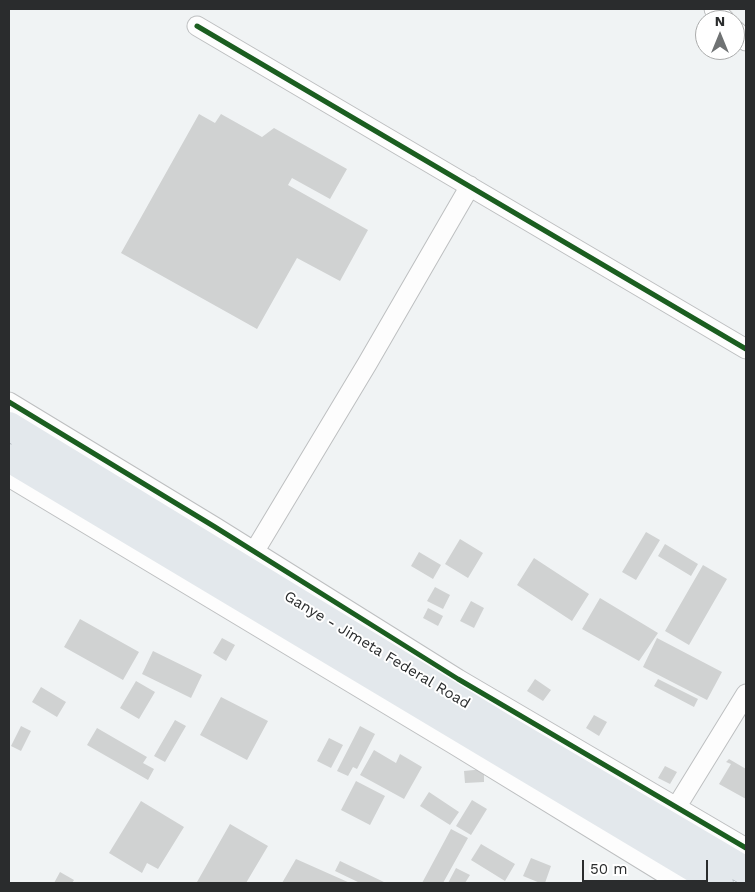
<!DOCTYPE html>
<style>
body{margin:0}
#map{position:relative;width:755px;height:892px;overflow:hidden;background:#f0f3f4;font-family:"Work Sans",sans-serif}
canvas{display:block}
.frame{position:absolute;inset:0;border:10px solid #2a2c2d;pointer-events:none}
.north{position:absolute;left:695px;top:10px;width:50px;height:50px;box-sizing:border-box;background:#fff;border:1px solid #aaabab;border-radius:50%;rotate:0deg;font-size:14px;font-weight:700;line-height:20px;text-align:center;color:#2a2c2d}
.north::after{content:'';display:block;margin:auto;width:18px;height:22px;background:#6f7273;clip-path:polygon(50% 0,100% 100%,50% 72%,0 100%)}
.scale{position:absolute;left:582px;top:860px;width:126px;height:22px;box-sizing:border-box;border:2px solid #2a2c2d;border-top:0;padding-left:6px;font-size:15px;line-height:18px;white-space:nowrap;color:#2a2c2d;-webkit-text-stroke:4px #fff;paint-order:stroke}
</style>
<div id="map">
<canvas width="755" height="892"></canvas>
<div class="frame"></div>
<div class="north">N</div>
<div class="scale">50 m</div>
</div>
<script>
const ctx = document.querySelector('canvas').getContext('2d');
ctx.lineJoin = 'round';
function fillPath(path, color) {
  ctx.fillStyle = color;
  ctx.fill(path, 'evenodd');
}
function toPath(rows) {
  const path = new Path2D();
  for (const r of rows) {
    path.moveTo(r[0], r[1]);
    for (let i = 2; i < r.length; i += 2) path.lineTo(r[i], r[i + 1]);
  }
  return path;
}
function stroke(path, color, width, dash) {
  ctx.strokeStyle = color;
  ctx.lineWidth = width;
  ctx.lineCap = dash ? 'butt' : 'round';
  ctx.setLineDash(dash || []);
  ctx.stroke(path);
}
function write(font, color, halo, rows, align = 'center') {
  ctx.font = font + ' "Work Sans",sans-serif';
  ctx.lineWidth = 4;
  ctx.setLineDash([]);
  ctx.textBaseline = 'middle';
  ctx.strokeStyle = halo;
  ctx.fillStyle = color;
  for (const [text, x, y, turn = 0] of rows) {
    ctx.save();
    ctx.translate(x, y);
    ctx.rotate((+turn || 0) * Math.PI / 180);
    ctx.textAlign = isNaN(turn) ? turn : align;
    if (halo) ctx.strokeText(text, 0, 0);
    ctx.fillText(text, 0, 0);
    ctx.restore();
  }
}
fillPath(toPath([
 [199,114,215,123,221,114,262,137,274,128,347,169,330,199,292,178,288,185,368,230,340,281,297,258,257,329,121,253],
 [646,532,660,540,636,580,622,572],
 [460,539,483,553,468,578,445,564],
 [665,544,698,564,691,576,658,556],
 [419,552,441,565,433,579,411,566],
 [534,558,589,594,572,621,517,585],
 [703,565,727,579,689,645,665,631],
 [435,587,450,595,443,609,427,601],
 [600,598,658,633,639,661,582,629],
 [471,601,484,608,474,628,460,621],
 [428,608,443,616,438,626,423,618],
 [80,619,139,652,123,680,64,647],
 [222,638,235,645,226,661,213,653],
 [657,638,722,672,707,700,643,667],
 [153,651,202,675,191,698,142,674],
 [535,679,551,690,543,701,527,691],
 [658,679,698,699,694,707,654,686],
 [136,681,155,692,139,719,120,708],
 [41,687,66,702,57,717,32,702],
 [221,697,268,721,247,760,200,735],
 [594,715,607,722,599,736,586,728],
 [175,720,186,726,165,762,154,756],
 [21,726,31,731,21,751,11,746],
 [360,726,375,734,357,769,353,767,348,776,337,771],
 [97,728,147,757,143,763,154,769,148,780,87,745],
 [329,738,343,745,331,768,317,761],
 [374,750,396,763,400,754,422,767,404,799,360,775],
 [729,759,746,769,746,799,719,784,731,764,726,762],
 [665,766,677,772,670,784,658,778],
 [484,769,484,782,465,783,464,771],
 [356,781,385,796,370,825,341,810],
 [429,792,459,812,450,825,420,806],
 [472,800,487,809,471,835,456,826],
 [141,801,184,827,158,869,147,863,142,873,109,853],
 [230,824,268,846,246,883,199,883,197,882],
 [451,829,468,838,443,883,422,883],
 [481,844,515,864,505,881,471,860],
 [531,858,551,866,545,883,540,883,523,876],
 [296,859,350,883,282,883],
 [340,861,386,883,360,883,335,871],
 [456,868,470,875,465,883,448,883],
 [60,872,74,880,72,883,54,883]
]), '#d0d2d2');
const street = toPath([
 [714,9,725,20],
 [197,26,746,349],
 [735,30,746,41],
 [9,402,215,527,458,679,746,848],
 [9,477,455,745,680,883],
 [254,552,367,364,470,186],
 [677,806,746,694]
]);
const primary = toPath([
 [9,426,502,727,746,871],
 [9,458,719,883]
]);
stroke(street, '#bdbfc0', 21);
stroke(primary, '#a4acb3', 29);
stroke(street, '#fdfdfd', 19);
stroke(primary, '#e3e8ec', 28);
stroke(toPath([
 [197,26,746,349],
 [9,402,215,527,458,679,746,848]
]), '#1b5e20', 5);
write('15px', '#2a2c2d', '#fff', [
 ["Ganye - Jimeta Federal Road",377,650,31]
]);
</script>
